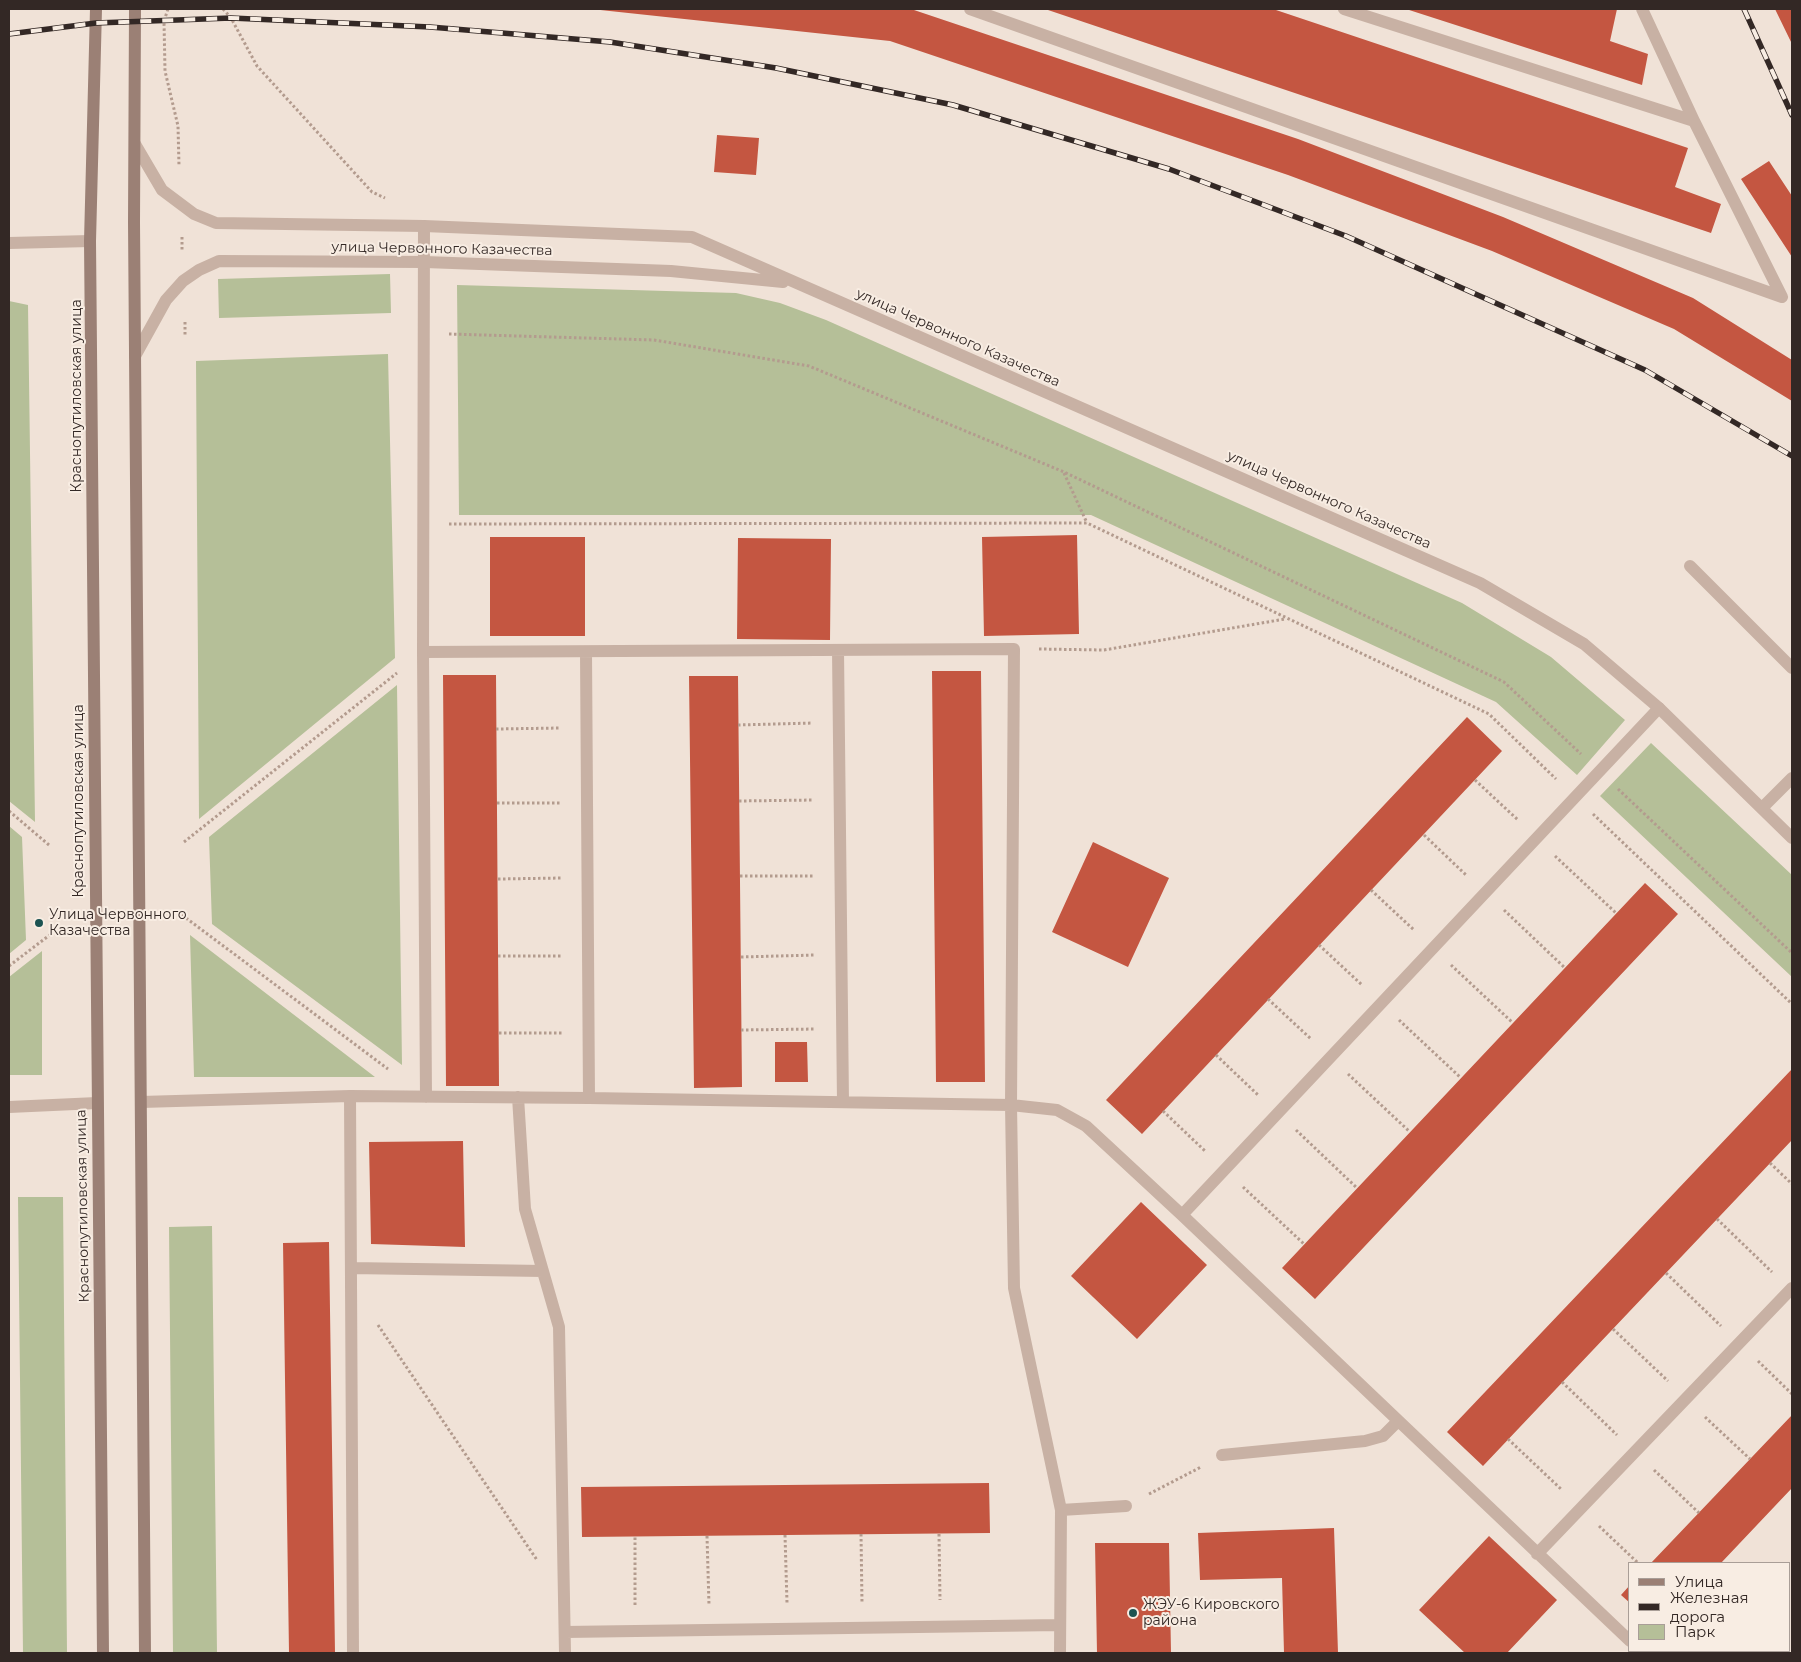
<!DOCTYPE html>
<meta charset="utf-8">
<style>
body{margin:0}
#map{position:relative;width:1801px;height:1662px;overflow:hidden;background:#f0e2d7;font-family:Montserrat,sans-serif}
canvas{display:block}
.frame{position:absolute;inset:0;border:10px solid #332825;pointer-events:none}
.legend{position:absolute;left:1628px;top:1562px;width:162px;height:90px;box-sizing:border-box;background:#f8ede3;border:1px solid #a99e97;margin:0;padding:6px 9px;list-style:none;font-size:15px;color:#332825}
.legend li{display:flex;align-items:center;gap:10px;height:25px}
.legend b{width:25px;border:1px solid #a99e97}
</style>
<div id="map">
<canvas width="1801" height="1662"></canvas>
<div class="frame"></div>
<ul class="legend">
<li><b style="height:6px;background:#9b8075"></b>Улица</li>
<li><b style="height:6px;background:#332825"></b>Железная дорога</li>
<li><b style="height:14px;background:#b5bf98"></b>Парк</li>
</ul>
</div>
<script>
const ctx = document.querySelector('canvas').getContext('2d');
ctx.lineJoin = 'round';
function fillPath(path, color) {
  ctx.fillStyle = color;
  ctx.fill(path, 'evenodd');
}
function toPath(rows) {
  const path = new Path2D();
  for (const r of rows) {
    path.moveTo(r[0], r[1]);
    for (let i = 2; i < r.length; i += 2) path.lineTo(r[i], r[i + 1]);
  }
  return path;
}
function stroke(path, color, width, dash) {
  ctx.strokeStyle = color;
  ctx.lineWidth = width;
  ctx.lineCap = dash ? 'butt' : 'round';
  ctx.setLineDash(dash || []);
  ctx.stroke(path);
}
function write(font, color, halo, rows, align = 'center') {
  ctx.font = font + ' Montserrat,sans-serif';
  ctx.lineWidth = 4;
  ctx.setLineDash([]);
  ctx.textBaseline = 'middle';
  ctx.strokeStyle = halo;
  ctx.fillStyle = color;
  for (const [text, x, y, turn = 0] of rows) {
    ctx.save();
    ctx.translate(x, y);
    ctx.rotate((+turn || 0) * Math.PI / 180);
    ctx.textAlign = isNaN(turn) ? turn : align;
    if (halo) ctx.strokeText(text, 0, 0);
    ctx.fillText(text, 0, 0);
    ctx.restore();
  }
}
fillPath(toPath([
 [390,274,391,313,219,318,218,279],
 [457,285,736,293,780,303,826,320,1462,603,1551,657,1625,720,1577,775,1496,702,1091,515,459,515],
 [9,301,28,305,35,822,9,801],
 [388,354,395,658,199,819,196,361],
 [397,685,402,1065,212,924,209,837],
 [1651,743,1792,875,1792,977,1600,796],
 [9,826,22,837,26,940,9,954],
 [190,935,375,1077,194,1077],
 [42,951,42,1075,9,1075,9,977],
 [18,1197,63,1197,67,1653,23,1653],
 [212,1226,217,1653,173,1653,169,1227]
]), '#b5bf98');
fillPath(toPath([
 [591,9,911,9,1298,139,1503,217,1693,298,1792,360,1792,401,1674,329,1492,251,1288,175,890,41],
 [1045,9,1273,9,1688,148,1675,187,1721,204,1711,233],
 [1406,9,1617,9,1610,41,1648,54,1642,85],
 [1775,9,1792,9,1792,44],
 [717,135,759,138,756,175,714,172],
 [1769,161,1792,196,1792,257,1741,179],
 [1077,535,1079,634,984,636,982,537],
 [490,537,585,537,585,636,490,636],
 [738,538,831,539,830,640,737,639],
 [932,671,981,671,985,1082,936,1082],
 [443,675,496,675,499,1086,446,1086],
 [689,676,738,676,742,1087,694,1088],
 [1467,717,1502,751,1142,1134,1106,1100],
 [1093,842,1169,878,1128,967,1052,932],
 [1645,883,1678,914,1315,1299,1282,1268],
 [775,1042,807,1042,808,1082,775,1082],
 [1792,1069,1792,1140,1483,1466,1447,1432],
 [463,1141,465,1247,371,1244,369,1142],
 [1141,1202,1207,1265,1137,1339,1071,1276],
 [329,1242,335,1653,289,1653,283,1243],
 [1792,1415,1792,1488,1721,1563,1651,1563],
 [989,1483,990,1533,582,1537,581,1487],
 [1334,1528,1338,1653,1284,1653,1282,1578,1200,1580,1198,1533],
 [1489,1536,1557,1600,1507,1653,1465,1653,1419,1610],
 [1095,1543,1169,1543,1171,1653,1097,1653],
 [1630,1585,1630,1603,1621,1595]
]), '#c45641');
stroke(toPath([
 [168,9,164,21,165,71,178,126,179,166],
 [223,9,231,18,257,66,372,192,385,198],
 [182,237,182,251],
 [185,322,185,336],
 [449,334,654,340,809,366,1064,472,1504,682,1581,754],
 [1064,473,1087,523],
 [449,524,1087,523,1489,714,1556,779],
 [1039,649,1104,650,1285,619],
 [738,725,813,723],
 [496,729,561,728],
 [1475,780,1518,820],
 [1618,789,1792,953],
 [739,801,814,800],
 [497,803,561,803],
 [9,811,49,845],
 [1593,814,1792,1004],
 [1424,835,1466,875],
 [184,842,397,673],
 [1555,856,1616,913],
 [740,876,814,876],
 [498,879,562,878],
 [1371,890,1414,930],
 [1504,910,1565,968],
 [178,912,388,1069],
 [1319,945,1362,985],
 [498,956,563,956],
 [741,957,815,955],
 [1451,965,1513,1023],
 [9,966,51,934],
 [1268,999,1311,1039],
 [1399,1020,1461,1078],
 [741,1030,816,1029],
 [499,1033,563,1033],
 [1216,1055,1258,1095],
 [1348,1074,1410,1132],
 [1163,1111,1205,1151],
 [1296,1130,1357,1188],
 [1770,1163,1792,1184],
 [1243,1187,1304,1244],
 [1717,1219,1772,1272],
 [1666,1273,1721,1326],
 [378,1325,537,1560],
 [1613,1329,1668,1381],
 [1758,1361,1792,1394],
 [1562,1382,1617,1435],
 [1705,1417,1750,1459],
 [1508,1439,1562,1490],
 [1654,1470,1699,1513],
 [1149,1494,1201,1467],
 [1599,1526,1638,1563],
 [861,1534,862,1603],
 [939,1534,940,1600],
 [785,1535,787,1603],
 [707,1536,709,1605],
 [635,1605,635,1537]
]), '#b39b8e', 3, [2.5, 2.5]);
stroke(toPath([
 [970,9,1782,297,1694,121,1344,9],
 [1642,9,1694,121],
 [424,226,423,652,426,1097],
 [1690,566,1792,668],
 [838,650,843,1102],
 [423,652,1014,649,1011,1105,1014,1288,1061,1510,1060,1653],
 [586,652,589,1098],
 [1762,808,1792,778],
 [350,1096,353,1653],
 [518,1097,525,1209,559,1327,565,1653],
 [141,1102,350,1096,589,1098,1011,1105,1057,1110,1086,1126,1182,1215,1630,1641],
 [9,1107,97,1103],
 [1182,1215,1659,708],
 [351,1268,543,1271],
 [1222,1455,1365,1441,1383,1436,1398,1421],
 [1061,1510,1126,1506],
 [1537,1554,1792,1288],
 [565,1632,1060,1625],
 [1640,1651,1642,1653]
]), '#c8b1a4', 12);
stroke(toPath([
 [135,144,162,190,194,214,216,223,424,226,692,237,1480,583,1584,644,1659,708,1792,838],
 [9,243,90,241],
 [135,356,166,300,183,281,199,270,219,261,425,262,671,271,783,282]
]), '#c8b1a4', 12);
stroke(toPath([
 [96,9,90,241,103,1653],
 [135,9,134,222,145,1653]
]), '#9b8075', 12);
const rail = toPath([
 [1744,9,1792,115],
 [9,34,96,23,231,18,430,27,610,42,776,68,953,105,1169,169,1346,236,1645,370,1792,456]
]);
stroke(rail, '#332825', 5.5);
stroke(rail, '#f8ede3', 4, [11]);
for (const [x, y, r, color] of [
 [39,923,5,"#1c5352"],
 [1133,1613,5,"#1c5352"]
]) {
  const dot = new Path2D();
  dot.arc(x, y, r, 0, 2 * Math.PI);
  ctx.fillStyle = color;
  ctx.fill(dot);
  stroke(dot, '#f8ede3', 2);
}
write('14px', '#332825', '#f8ede3', [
 ["улица Червонного Казачества",442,249,1],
 ["улица Червонного Казачества",958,338,24],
 ["Краснопутиловская улица",77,396,-90],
 ["улица Червонного Казачества",1329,500,24],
 ["Краснопутиловская улица",79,801,-90],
 ["Краснопутиловская улица",83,1206,-91]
]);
write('14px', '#332825', '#f8ede3', [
 ["Улица Червонного",49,915],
 ["Казачества",49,931],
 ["ЖЭУ-6 Кировского",1143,1605],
 ["района",1143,1621]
], 'left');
</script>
